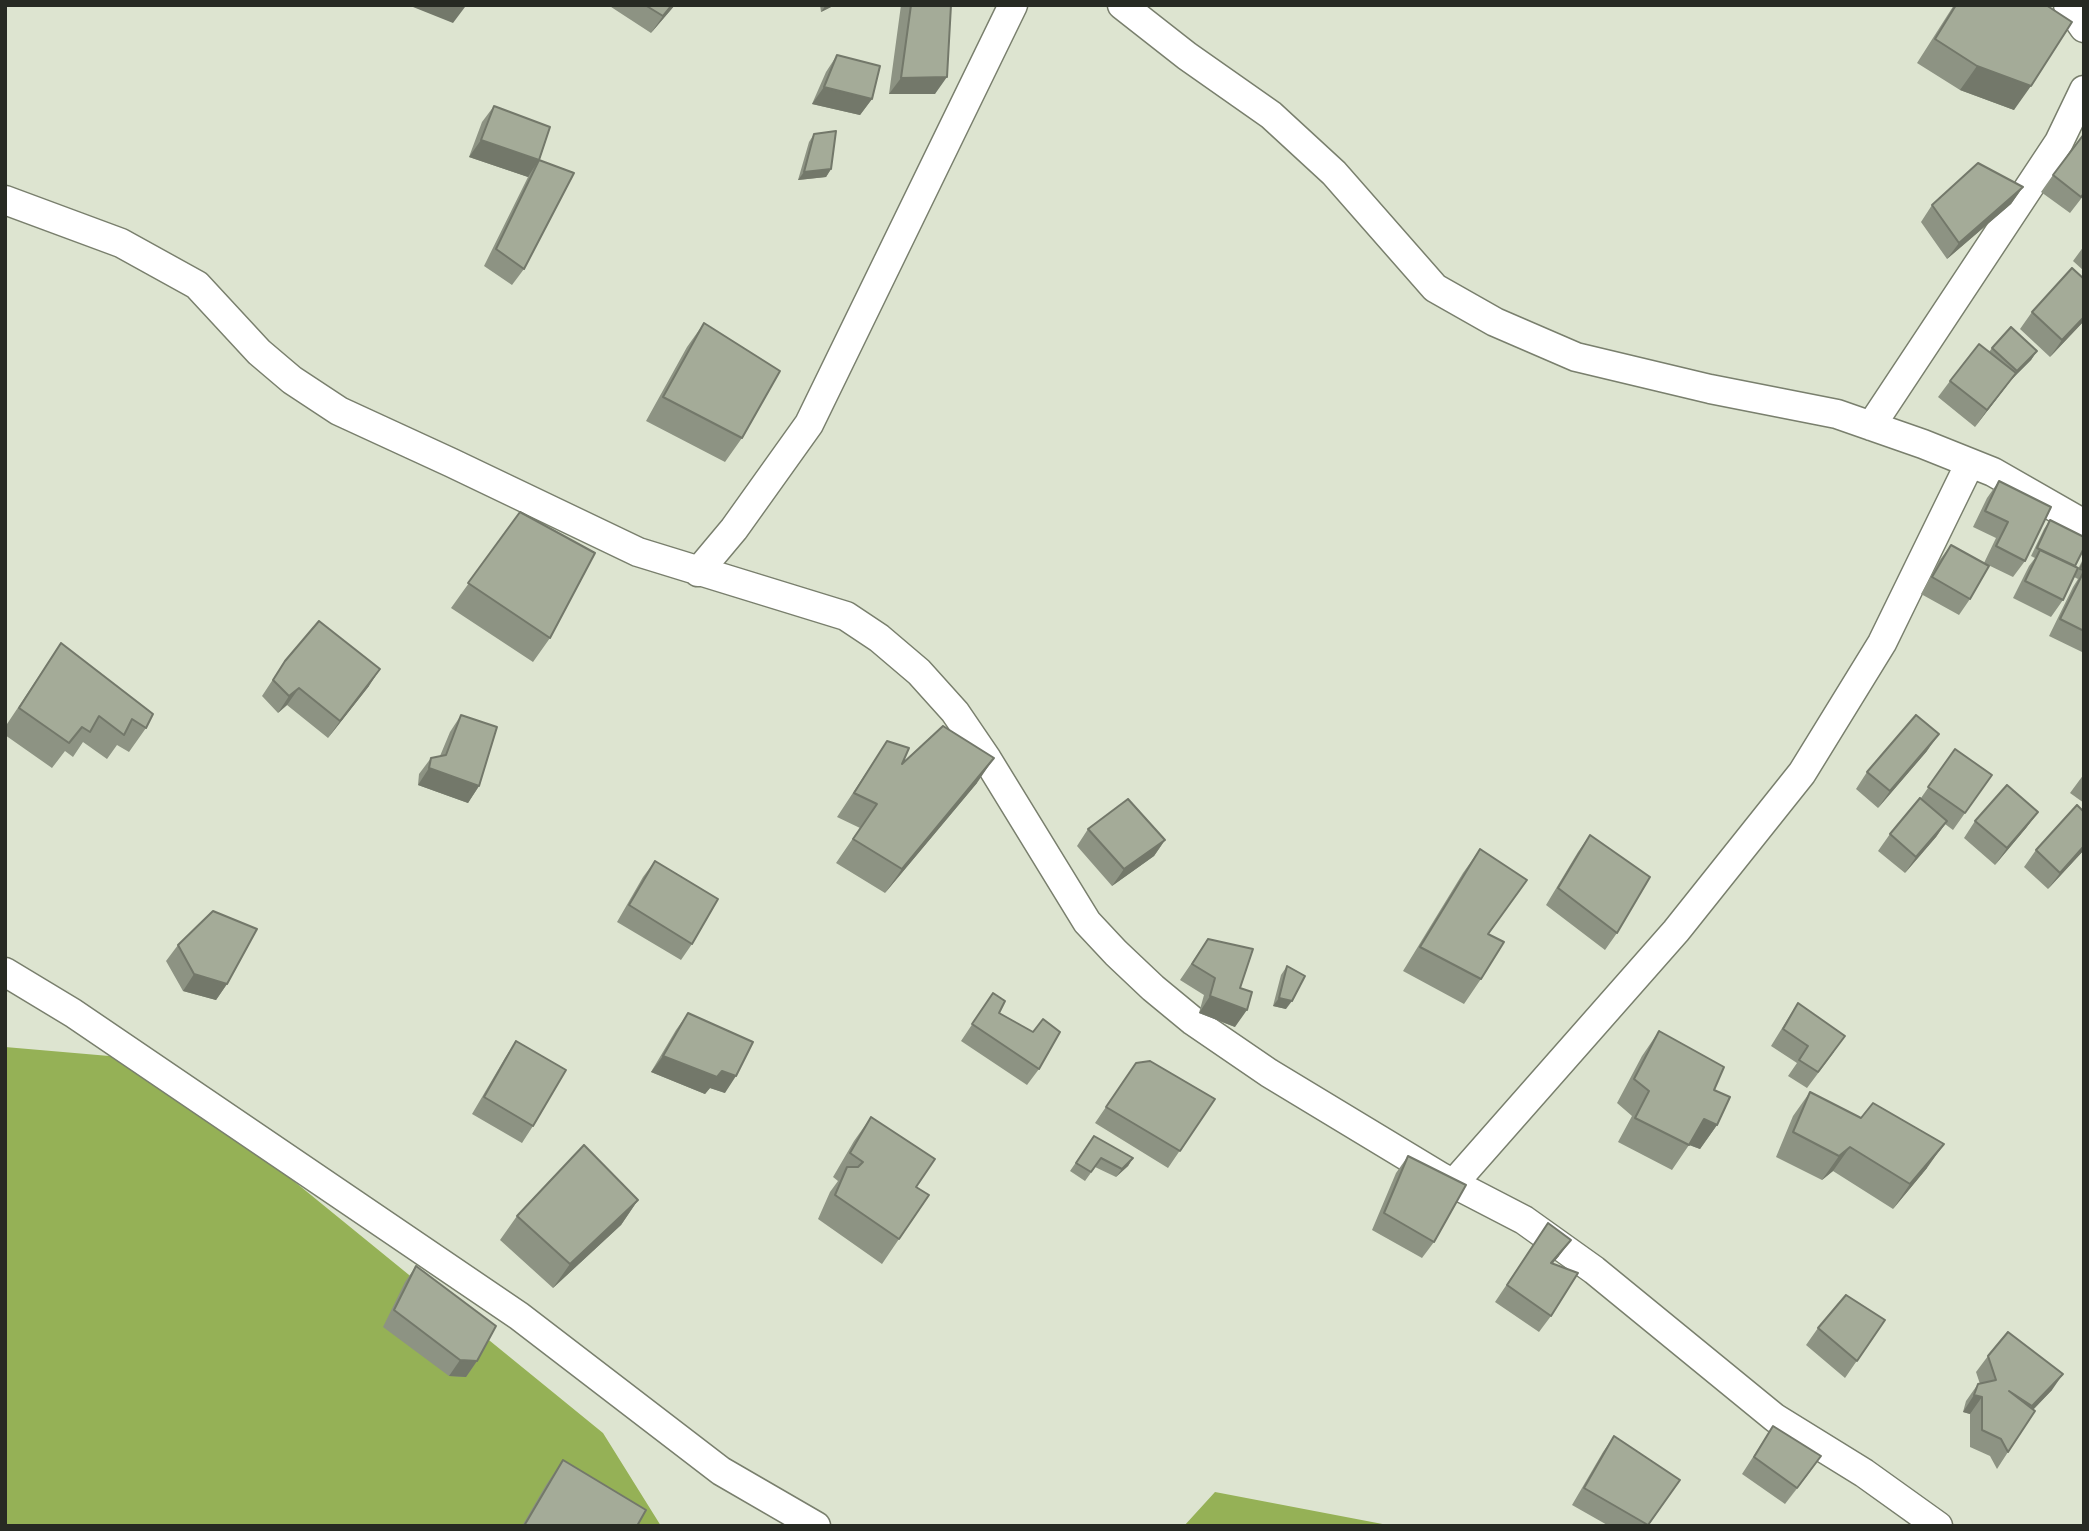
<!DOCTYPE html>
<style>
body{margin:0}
#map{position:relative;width:2089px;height:1531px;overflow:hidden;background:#dde4d0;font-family:"Fira Sans",sans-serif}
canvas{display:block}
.frame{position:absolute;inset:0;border:7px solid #272a23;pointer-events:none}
</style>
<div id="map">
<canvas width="2089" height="1531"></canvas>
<div class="frame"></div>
</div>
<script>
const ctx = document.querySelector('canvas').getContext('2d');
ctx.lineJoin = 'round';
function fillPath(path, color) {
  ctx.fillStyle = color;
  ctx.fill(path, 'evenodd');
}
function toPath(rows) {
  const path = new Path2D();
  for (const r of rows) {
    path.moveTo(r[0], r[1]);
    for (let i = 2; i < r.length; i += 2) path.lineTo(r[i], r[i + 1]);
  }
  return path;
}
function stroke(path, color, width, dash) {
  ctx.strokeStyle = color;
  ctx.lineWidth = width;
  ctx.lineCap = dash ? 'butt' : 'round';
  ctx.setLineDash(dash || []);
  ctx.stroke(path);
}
fillPath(toPath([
 [5,1047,144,1059,603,1433,661,1526,5,1526],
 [1215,1492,1393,1526,1184,1526]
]), '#95b156');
const street = toPath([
 [1122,5,1187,56,1271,115,1334,173,1435,288,1495,322,1576,357,1710,389,1837,414,1923,444,1993,472,2084,524],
 [2068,5,2084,28],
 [5,200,121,243,197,285,259,352,292,380,339,411,452,463,638,552,846,616,879,638,919,672,955,712,987,759,1087,922,1116,953,1153,988,1193,1021,1269,1073,1441,1177,1524,1220,1594,1270,1775,1418,1864,1473,1938,1526],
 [1871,426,2059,142,2084,90],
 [698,572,734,529,809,424,1013,5],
 [5,972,73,1013,519,1316,721,1471,816,1526],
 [1454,1183,1676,931,1802,773,1882,643,1970,463]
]);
stroke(street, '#797f6d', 31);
stroke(street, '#fff', 28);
fillPath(toPath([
 [608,5,675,5,651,33],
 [820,5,835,5,821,12],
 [901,5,951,5,935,94,889,94],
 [1954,5,2046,5,2014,110,1960,90,1917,63],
 [837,55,872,99,860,115,812,104,826,72],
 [494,106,539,160,524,269,512,285,484,266,528,177,469,157,482,122],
 [814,134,831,169,826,177,798,180,809,142],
 [2053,175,2084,195,2070,213,2041,192],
 [2023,187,2011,204,1947,259,1921,222,1932,205],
 [2084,246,2084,271,2073,261],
 [2032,312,2084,321,2050,357,2020,329],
 [704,323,742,438,725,462,646,421,687,347],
 [1992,348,2037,351,2031,360,2011,380,1975,427,1938,397,1950,381,1989,352],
 [1999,481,2025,561,2013,577,1984,563,1996,538,1973,527,1987,498],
 [520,512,550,638,533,662,451,608],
 [2050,520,2075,566,2063,600,2051,617,2013,598,2029,566,2035,558,2031,556,2044,529],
 [1951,545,1970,599,1959,615,1921,594,1939,561],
 [2084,557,2084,649,2082,652,2049,636,2073,587,2078,579,2074,577],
 [61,643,146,728,129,752,117,745,107,759,83,742,73,757,65,751,52,768,5,735,5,727],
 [285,661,369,686,328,738,287,705,278,713,262,696],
 [461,715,479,786,468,803,418,785,419,774,431,758,440,756,450,732],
 [887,741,902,764,977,783,885,893,836,863,860,828,837,817],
 [1955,749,1992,775,1953,830,1945,824,1936,837,1905,873,1878,851,1890,834,1921,798],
 [1927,751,1878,808,1856,789,1867,772],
 [2084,774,2084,803,2070,793],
 [2038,812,2026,828,1995,865,1964,838,1975,821],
 [1088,829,1165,840,1154,856,1112,886,1077,846],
 [1590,835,1617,933,1605,950,1546,905,1578,852],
 [1480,849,1489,934,1481,979,1464,1004,1403,971,1463,873],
 [2036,850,2084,850,2048,889,2024,867],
 [655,861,692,944,681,960,617,922,643,877],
 [1208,939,1240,988,1235,1027,1199,1013,1204,995,1180,980],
 [178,945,227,984,216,1000,183,991,166,961],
 [1287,966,1286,1009,1273,1006,1281,975],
 [993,993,999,1013,1039,1069,1027,1085,961,1041],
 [1798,1003,1834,1052,1807,1088,1788,1076,1797,1063,1771,1046,1787,1020],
 [688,1013,725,1093,710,1088,705,1094,651,1072,676,1030],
 [1659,1031,1717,1125,1700,1149,1689,1145,1672,1170,1618,1142,1632,1116,1617,1103,1642,1056],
 [516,1041,533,1126,522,1143,472,1114,505,1058],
 [1136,1063,1215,1099,1168,1168,1095,1123],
 [1810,1092,1927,1168,1893,1209,1833,1171,1822,1180,1776,1157,1793,1116],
 [871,1117,916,1187,899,1239,882,1264,818,1219,830,1192,838,1181,833,1177,854,1141],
 [1094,1136,1133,1158,1128,1166,1116,1177,1095,1167,1085,1181,1070,1171],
 [1408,1156,1434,1242,1422,1258,1372,1230,1396,1173],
 [638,1200,621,1225,553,1288,500,1240,517,1216],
 [1548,1223,1559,1256,1553,1263,1551,1316,1539,1332,1495,1302],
 [416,1266,477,1361,466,1377,449,1376,383,1327,405,1282],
 [1885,1320,1845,1378,1806,1345,1818,1328],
 [1988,1356,2052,1390,2033,1410,2008,1452,1997,1469,1990,1456,1970,1447,1970,1414,1963,1412,1966,1401,1978,1384,1980,1384,1976,1372],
 [1773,1426,1821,1456,1785,1504,1742,1474],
 [1614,1436,1680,1480,1648,1526,1609,1526,1572,1505,1603,1452],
 [563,1460,637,1526,522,1526,546,1485]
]), '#8d9383');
fillPath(toPath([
 [408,5,461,5,465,7,453,23],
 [672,5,675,5,651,33,663,16],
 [826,5,835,5,821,12],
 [1977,66,2031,86,2014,110,1960,90],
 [947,77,935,94,889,94,901,78],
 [824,87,872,99,860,115,812,104],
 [481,140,539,160,528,177,469,157],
 [831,169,826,177,798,180,804,172],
 [2023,187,2011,204,1947,259,1959,243],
 [2084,317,2084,321,2050,357,2062,340],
 [2037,351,2031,360,2011,380,2017,371],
 [2016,373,2004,389,1975,427,1987,410],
 [380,669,369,686,328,738,340,721],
 [299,688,287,705,278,713,289,696],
 [1939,734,1927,751,1878,808,1890,791],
 [994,758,977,783,885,893,902,869],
 [429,768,479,786,468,803,418,785],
 [2038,812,2026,828,1995,865,2007,848],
 [1947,821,1936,837,1905,873,1916,857],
 [1165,840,1154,856,1112,886,1124,869],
 [2084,846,2084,850,2048,889,2060,873],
 [194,974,227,984,216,1000,183,991],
 [1210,996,1247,1010,1235,1027,1199,1013],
 [1279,998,1292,1001,1286,1009,1273,1006],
 [663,1056,722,1071,736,1076,725,1093,710,1088,705,1094,651,1072],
 [1704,1119,1717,1125,1700,1149,1687,1144],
 [1944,1144,1927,1168,1893,1209,1910,1184],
 [1850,1147,1833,1171,1822,1180,1839,1156],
 [1133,1158,1128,1166,1116,1177,1122,1169],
 [638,1200,621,1225,553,1288,570,1264],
 [1571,1240,1559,1256,1539,1279,1551,1263],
 [460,1360,477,1361,466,1377,449,1376],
 [2063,1374,2052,1390,2021,1422,2032,1406],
 [1974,1395,1982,1397,1970,1414,1963,1412],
 [1821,1456,1809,1473,1785,1504]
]), '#73786a');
const building = toPath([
 [645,5,672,5,663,16,645,5],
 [911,5,951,5,947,77,901,78,911,5],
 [1956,5,2046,5,2072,22,2031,86,1977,66,1935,39,1956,5],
 [837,55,880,66,872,99,824,87,837,55],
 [494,106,550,127,539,160,481,140,494,106],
 [836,131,831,169,804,172,814,134,836,131],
 [2084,134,2084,193,2081,197,2053,175,2084,134],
 [539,160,574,173,524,269,496,249,539,160],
 [1978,163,2023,187,1959,243,1932,205,1978,163],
 [2072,268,2084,279,2084,317,2062,340,2032,312,2072,268],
 [704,323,780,371,742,438,663,397,704,323],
 [2011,327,2037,351,2017,371,1992,348,2011,327],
 [1979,344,2016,373,1987,410,1950,381,1979,344],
 [1999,481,2051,507,2025,561,1996,546,2008,522,1985,511,1999,481],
 [520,512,595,553,550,638,468,583,520,512],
 [2050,520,2084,537,2084,548,2075,566,2037,548,2050,520],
 [1951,545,1989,566,1970,599,1932,577,1951,545],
 [2040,550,2078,568,2063,600,2025,581,2040,550],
 [2084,561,2084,570,2080,569,2084,561],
 [2084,571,2084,631,2060,619,2084,571],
 [319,621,380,669,340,721,299,688,289,696,273,680,285,661,319,621],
 [61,643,153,714,146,728,132,719,124,735,99,716,90,732,82,727,69,743,19,708,61,643],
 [461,715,497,727,479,786,429,768,431,758,446,755,461,715],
 [1916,715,1939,734,1890,791,1867,772,1916,715],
 [943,726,994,758,902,869,853,839,877,804,854,793,887,741,909,748,902,764,943,726],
 [1955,749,1992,775,1965,813,1928,787,1955,749],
 [2007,785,2038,812,2007,848,1975,821,2007,785],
 [1920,798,1947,821,1916,857,1890,834,1920,798],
 [1128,799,1165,840,1124,869,1088,829,1128,799],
 [2077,805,2084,812,2084,846,2060,873,2036,850,2077,805],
 [1590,835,1650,877,1617,933,1558,888,1590,835],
 [1480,849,1527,880,1488,934,1504,942,1481,979,1420,947,1480,849],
 [655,861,718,899,692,944,629,905,655,861],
 [213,911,257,929,227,984,194,974,178,945,213,911],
 [1208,939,1253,949,1240,988,1252,992,1247,1010,1210,996,1215,978,1192,964,1208,939],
 [1287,966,1305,976,1292,1001,1279,998,1287,966],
 [993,993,1005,1001,999,1013,1033,1032,1043,1019,1060,1032,1039,1069,972,1024,993,993],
 [1798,1003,1845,1036,1818,1072,1799,1060,1808,1046,1783,1029,1798,1003],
 [688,1013,753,1042,736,1076,722,1071,717,1077,663,1056,688,1013],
 [1659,1031,1724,1067,1714,1090,1730,1097,1717,1125,1704,1119,1689,1145,1635,1118,1649,1091,1634,1079,1659,1031],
 [516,1041,566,1070,533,1126,484,1097,516,1041],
 [1150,1061,1215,1099,1180,1151,1106,1107,1136,1063,1150,1061],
 [1810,1092,1861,1118,1873,1103,1944,1144,1910,1184,1850,1147,1839,1156,1793,1132,1810,1092],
 [871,1117,935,1159,916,1187,929,1195,899,1239,835,1195,847,1167,858,1167,863,1162,850,1153,871,1117],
 [1094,1136,1133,1158,1122,1169,1101,1158,1091,1172,1076,1163,1094,1136],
 [584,1145,638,1200,570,1264,517,1216,584,1145],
 [1408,1156,1466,1185,1434,1242,1384,1213,1408,1156],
 [1548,1223,1571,1240,1551,1263,1578,1273,1551,1316,1507,1285,1548,1223],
 [416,1266,496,1326,477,1361,460,1360,394,1310,416,1266],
 [1846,1295,1885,1320,1857,1361,1818,1328,1846,1295],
 [2008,1332,2063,1374,2032,1406,2009,1391,2035,1411,2008,1452,2001,1439,1982,1430,1982,1397,1974,1395,1978,1384,1996,1380,1988,1356,2008,1332],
 [1773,1426,1821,1456,1797,1488,1754,1457,1773,1426],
 [1614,1436,1680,1480,1648,1525,1584,1488,1614,1436],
 [563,1460,646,1510,637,1526,524,1526,563,1460]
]);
fillPath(building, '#a4ab98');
stroke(building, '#73786a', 2);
</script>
